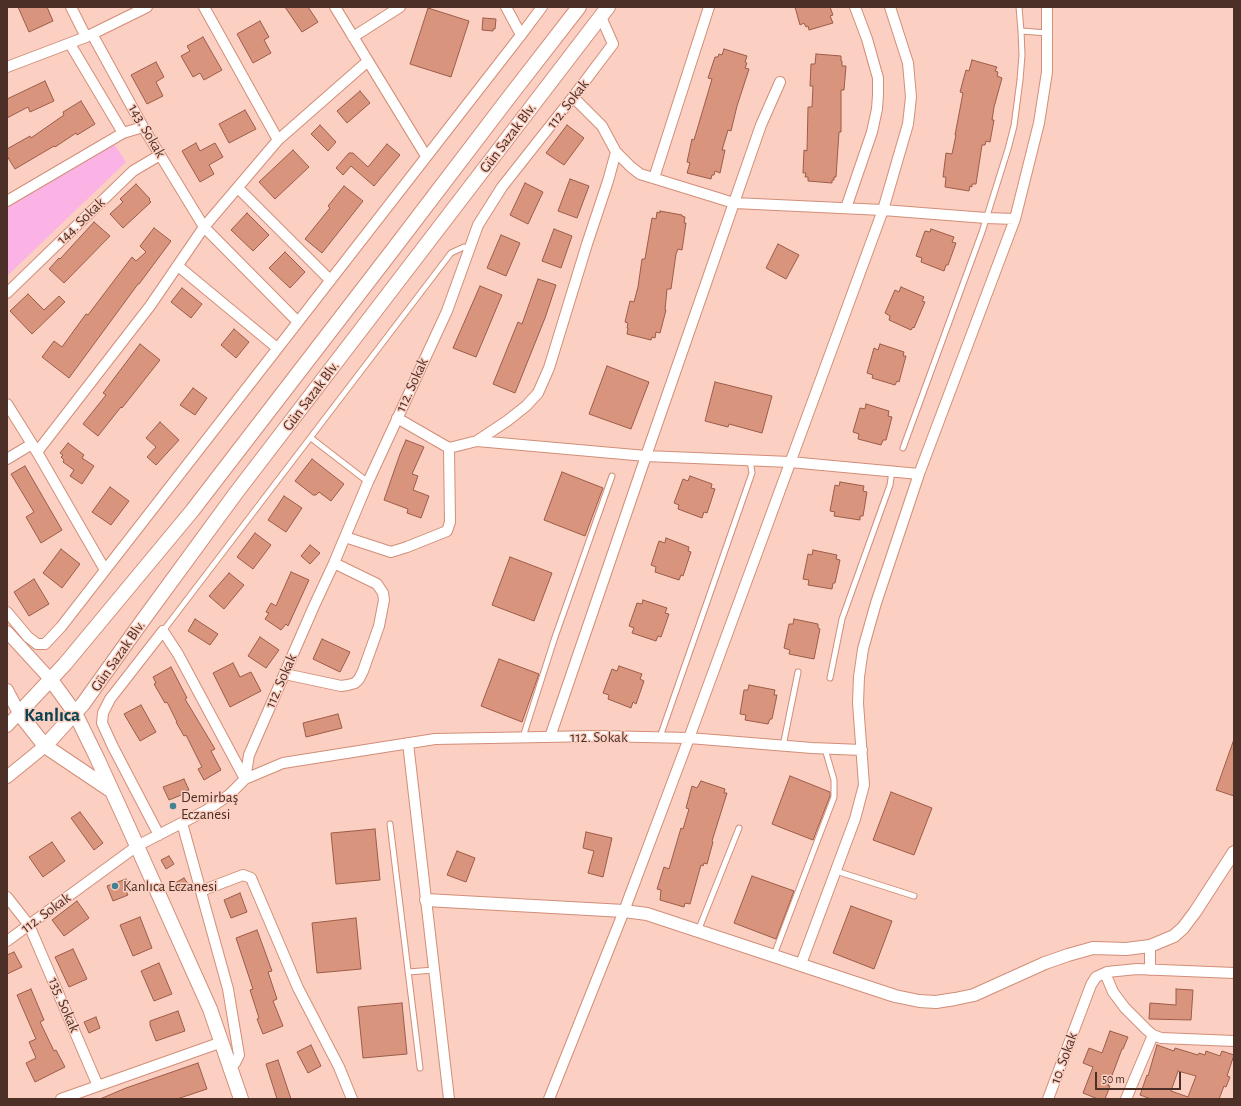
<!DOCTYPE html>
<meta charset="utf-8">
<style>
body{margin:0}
#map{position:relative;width:1241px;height:1106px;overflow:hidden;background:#fbcfc1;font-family:"Alegreya Sans",sans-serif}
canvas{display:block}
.frame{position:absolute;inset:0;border:8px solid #4c2f26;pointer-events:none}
.scale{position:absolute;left:1095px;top:1072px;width:86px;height:18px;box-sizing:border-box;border:2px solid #4c2f26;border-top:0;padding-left:5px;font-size:12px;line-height:14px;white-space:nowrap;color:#4c2f26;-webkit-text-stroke:3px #fbcfc1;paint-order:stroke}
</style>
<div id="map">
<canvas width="1241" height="1106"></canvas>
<div class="frame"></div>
<div class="scale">50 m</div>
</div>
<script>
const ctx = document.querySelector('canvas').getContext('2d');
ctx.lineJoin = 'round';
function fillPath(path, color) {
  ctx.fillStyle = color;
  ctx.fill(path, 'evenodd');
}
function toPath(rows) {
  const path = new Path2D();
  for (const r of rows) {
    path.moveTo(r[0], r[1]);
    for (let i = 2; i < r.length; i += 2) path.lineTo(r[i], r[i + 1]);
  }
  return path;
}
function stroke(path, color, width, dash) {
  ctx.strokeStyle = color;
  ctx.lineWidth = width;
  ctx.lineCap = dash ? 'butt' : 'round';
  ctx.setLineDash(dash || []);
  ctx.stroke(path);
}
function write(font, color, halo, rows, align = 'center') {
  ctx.font = font + ' "Alegreya Sans",sans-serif';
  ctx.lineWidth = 3;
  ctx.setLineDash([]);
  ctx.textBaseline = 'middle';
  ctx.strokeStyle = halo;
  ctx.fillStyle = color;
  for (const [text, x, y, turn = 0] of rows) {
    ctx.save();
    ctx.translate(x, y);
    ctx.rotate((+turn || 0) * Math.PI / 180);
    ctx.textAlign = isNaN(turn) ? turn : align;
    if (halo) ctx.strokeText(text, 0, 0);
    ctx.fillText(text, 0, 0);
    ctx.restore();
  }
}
fillPath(toPath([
 [114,144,126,162,7,276,7,207]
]), '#fab3e4');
const building = toPath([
 [18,7,47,7,53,21,29,32,18,7],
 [285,7,308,7,318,22,302,32,285,7],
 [795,7,830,7,833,15,830,16,833,23,809,30,808,26,806,27,804,23,800,25,795,7],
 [428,8,469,21,451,77,410,64,428,8],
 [483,18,496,19,495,29,493,29,493,31,482,30,483,18],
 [260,21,269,37,264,40,271,53,253,63,237,34,260,21],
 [203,37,222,70,204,80,200,73,193,77,181,56,190,51,187,46,203,37],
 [724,49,747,56,745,62,747,63,745,68,749,69,737,106,731,131,728,130,722,150,725,150,720,173,715,171,714,175,712,175,711,179,687,173,690,163,687,162,692,139,694,140,712,79,708,78,715,57,718,57,719,54,722,55,724,49],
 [816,54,841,56,841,61,842,61,842,66,846,66,844,90,841,90,841,132,839,132,836,177,834,177,834,180,832,180,832,183,808,181,808,177,805,177,806,173,803,173,804,150,807,151,808,107,812,107,813,86,810,86,811,64,815,64,816,54],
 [972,60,997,67,995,71,998,72,997,76,1002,78,994,107,992,120,994,120,990,142,986,141,985,145,982,145,976,184,972,184,972,187,970,186,969,191,945,187,946,177,943,177,946,153,952,154,956,135,955,135,963,93,960,92,966,70,969,71,972,60],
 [156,62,164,77,156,82,163,96,147,104,131,75,156,62],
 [45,81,54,101,30,112,28,107,7,118,7,99,45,81],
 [360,91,370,103,347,123,337,111,360,91],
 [81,101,95,124,77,135,76,133,55,147,54,146,15,169,7,156,7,149,30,136,31,138,64,115,63,112,81,101],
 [245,110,256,129,229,143,219,124,245,110],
 [320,125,336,142,328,151,311,134,320,125],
 [567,125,584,138,564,165,546,153,567,125],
 [196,143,200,151,215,143,223,157,209,165,214,174,200,182,182,151,196,143],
 [387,144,400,155,374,186,351,166,343,175,336,168,349,153,353,153,368,167,387,144],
 [293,150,309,167,275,199,259,182,293,150],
 [570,179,589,186,577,218,558,211,570,179],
 [525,183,543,192,528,224,510,215,525,183],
 [136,184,150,199,149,200,151,202,123,228,110,214,123,202,120,199,136,184],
 [344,186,363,201,322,253,305,239,330,208,328,206,344,186],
 [660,211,682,215,682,216,685,217,684,223,686,223,682,250,678,249,676,254,671,289,667,289,665,310,666,310,660,333,656,332,655,338,652,337,651,340,627,334,628,328,627,328,628,323,625,322,630,301,634,302,638,287,642,259,645,259,652,218,656,219,657,212,660,213,660,211],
 [247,213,269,235,253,251,231,230,247,213],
 [94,222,110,236,64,283,49,269,59,258,60,259,94,222],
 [154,228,171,241,139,284,138,284,69,378,42,357,54,341,62,347,86,314,88,315,132,257,136,261,146,252,140,246,154,228],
 [554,229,572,236,561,268,542,261,554,229],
 [931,229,954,237,952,242,956,243,948,265,946,265,944,271,921,262,922,258,916,256,925,231,930,232,931,229],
 [501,235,520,243,506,276,487,268,501,235],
 [778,244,799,255,786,279,766,268,778,244],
 [285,252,305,272,290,288,269,268,285,252],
 [538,279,556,285,545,318,515,393,493,384,518,322,522,324,538,279],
 [480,286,502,295,476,357,453,348,480,286],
 [901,287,924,297,922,301,925,302,914,328,913,327,911,330,889,320,890,316,885,313,895,290,899,292,901,287],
 [182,288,202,304,191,318,171,302,182,288],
 [28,294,44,310,59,296,65,302,32,334,10,311,28,294],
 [234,329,249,342,236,358,221,345,234,329],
 [140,344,160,360,122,408,121,407,98,436,83,424,106,395,103,393,140,344],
 [880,344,904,352,903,356,906,356,899,382,897,381,895,385,872,378,873,375,867,373,874,348,878,350,880,344],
 [607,366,649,382,631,429,589,414,607,366],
 [715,382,772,396,762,433,729,424,728,427,705,421,715,382],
 [193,388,207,398,195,415,180,405,193,388],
 [866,404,889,411,888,416,892,417,886,440,883,440,881,445,858,439,859,434,853,432,860,408,865,409,866,404],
 [160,422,179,440,156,465,147,457,156,447,146,438,160,422],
 [406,440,424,447,412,474,418,476,413,490,429,496,421,518,407,513,408,509,384,500,400,454,406,440],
 [68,443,84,455,82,458,94,466,82,484,70,476,74,470,63,462,64,460,61,457,63,455,60,453,68,443],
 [312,459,344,484,331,501,319,492,316,495,313,495,295,481,312,459],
 [25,466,62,530,41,543,26,517,34,512,11,474,25,466],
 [562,472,603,488,585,536,544,520,562,472],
 [690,476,712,484,711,488,715,489,707,513,704,512,702,518,678,509,679,505,674,503,683,479,688,481,690,476],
 [840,482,864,486,863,491,867,492,863,516,860,516,860,520,834,516,835,512,830,511,835,485,839,486,840,482],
 [110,487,129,501,111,525,92,512,110,487],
 [284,496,302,508,286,532,268,520,284,496],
 [255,533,271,545,253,569,237,557,255,533],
 [666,538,689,547,688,551,691,552,683,576,681,575,679,580,655,572,656,567,651,565,659,541,665,543,666,538],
 [310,545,320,553,310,564,301,556,310,545],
 [61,549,80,564,62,588,43,573,61,549],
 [813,550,837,555,836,559,840,560,835,583,833,583,832,589,808,585,809,580,803,579,808,554,812,555,813,550],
 [510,557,552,573,534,621,492,605,510,557],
 [291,572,309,580,288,626,286,624,281,630,265,619,269,613,266,612,271,603,276,606,291,572],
 [229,573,244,585,224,609,209,596,229,573],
 [34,579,49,604,29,616,14,592,34,579],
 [643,600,667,608,665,613,669,614,661,637,658,636,656,641,632,633,634,628,629,626,637,603,642,604,643,600],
 [195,619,218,634,210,645,188,631,195,619],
 [794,619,818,624,818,628,820,629,814,659,789,654,790,650,784,648,789,624,793,624,794,619],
 [260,637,279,650,266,668,248,656,260,637],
 [322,639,350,652,340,672,313,659,322,639],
 [499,659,539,674,522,722,481,706,499,659],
 [233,663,240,677,251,672,261,691,230,707,213,673,233,663],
 [619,666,642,674,640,679,644,681,636,704,633,702,631,708,608,699,609,695,603,693,612,669,617,671,619,666],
 [171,667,187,698,185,699,215,749,211,751,221,770,204,780,198,769,202,767,186,735,184,736,176,722,177,722,167,702,165,703,154,684,156,683,153,677,171,667],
 [749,685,775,690,774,695,777,695,772,719,770,719,768,724,745,720,746,715,740,714,744,690,748,690,749,685],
 [141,705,156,732,140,741,124,714,141,705],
 [338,714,342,728,306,737,303,723,338,714],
 [1233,742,1234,743,1234,796,1216,790,1233,742],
 [790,776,830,792,830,796,813,840,772,824,790,776],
 [184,779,189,790,185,791,186,793,169,800,163,787,184,779],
 [701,781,725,789,724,793,727,793,712,841,713,842,707,864,704,863,703,866,701,865,690,904,685,903,684,907,660,900,661,890,657,889,664,867,669,869,681,828,683,829,689,809,686,808,692,786,697,788,701,781],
 [891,792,932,808,914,855,873,840,891,792],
 [80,812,103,843,94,850,71,818,80,812],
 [375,829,380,880,336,884,331,833,375,829],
 [586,832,612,838,603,877,588,873,594,851,583,848,586,832],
 [52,842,65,861,43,877,29,857,52,842],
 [457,851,475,858,466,882,447,875,457,851],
 [169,856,174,864,166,869,161,860,169,856],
 [752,876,794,891,776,939,734,923,752,876],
 [184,878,190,887,180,892,175,883,184,878],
 [126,879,130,889,126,891,128,895,113,901,107,886,126,879],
 [240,893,247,912,231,918,224,900,240,893],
 [77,901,89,918,64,936,52,920,77,901],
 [851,906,892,921,874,969,833,953,851,906],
 [140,917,152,948,133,956,120,925,140,917],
 [356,918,361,969,317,973,312,923,356,918],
 [257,930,272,971,268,972,277,999,273,1001,283,1026,263,1034,257,1019,259,1018,250,990,253,989,236,938,257,930],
 [73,949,87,979,69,987,55,957,73,949],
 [14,952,22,967,7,974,7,955,14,952],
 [159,963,172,994,154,1001,141,971,159,963],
 [31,989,44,1020,40,1022,54,1051,56,1050,65,1067,35,1082,26,1063,36,1058,29,1042,36,1039,17,995,31,989],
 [1176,989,1193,990,1191,1020,1149,1019,1150,1003,1176,1005,1176,989],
 [402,1003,407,1054,363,1058,358,1007,402,1003],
 [178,1011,185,1031,156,1041,150,1025,150,1021,178,1011],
 [96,1017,100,1028,89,1033,84,1022,96,1017],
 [1110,1031,1128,1037,1123,1049,1122,1049,1108,1086,1110,1086,1105,1099,1098,1099,1083,1093,1093,1067,1083,1063,1089,1048,1102,1053,1110,1031],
 [311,1045,321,1066,308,1073,297,1052,311,1045],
 [1157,1045,1174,1051,1175,1048,1198,1055,1199,1053,1205,1055,1206,1051,1220,1056,1222,1051,1234,1055,1227,1076,1230,1077,1226,1087,1224,1086,1219,1099,1151,1099,1140,1095,1147,1075,1148,1076,1157,1045],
 [1178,1071,1196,1076,1188,1097,1171,1091,1178,1071],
 [278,1060,291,1099,277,1099,266,1064,278,1060],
 [198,1063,207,1089,177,1099,100,1099,126,1088,198,1063]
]);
fillPath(building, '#d9947d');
stroke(building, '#9c5c48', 1);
const service = toPath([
 [1021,31,1048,33],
 [311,438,368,482],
 [903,448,982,232,1008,149,1014,126,1020,80,1022,55,1021,31,1019,7],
 [163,631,451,253,464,247,468,249],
 [830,678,842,619,890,485,892,471],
 [523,737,555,637,612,476],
 [660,737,752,473,750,460],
 [783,746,798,672],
 [390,824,420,1068],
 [836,871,914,896],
 [698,931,739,828],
 [774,955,834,797,834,780,825,749],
 [408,972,434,970]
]);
const minor = toPath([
 [71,7,86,37],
 [204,7,278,140],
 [335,7,426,156],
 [506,7,521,35],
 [92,34,143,127,204,227,298,322],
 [353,37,400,7],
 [70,44,123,133],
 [7,67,86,37,147,7],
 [616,152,631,167,640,174,734,203,883,210,986,218,1015,219],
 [654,178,709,7],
 [238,188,330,280],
 [7,201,123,133,143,127],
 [846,208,872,132,877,109,878,95,878,78,867,39,855,7],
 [178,266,277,348],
 [7,293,133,171,160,155],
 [7,404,37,452,105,570],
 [397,418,449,448,477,441,507,421,526,406,538,393,549,368,587,244,608,181,616,152,602,126,573,97],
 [477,441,646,456,790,462,919,474],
 [37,452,150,306,204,227,278,140,368,61],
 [7,459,32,444],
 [345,537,391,552,407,547,447,531,450,522,449,448],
 [7,612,28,637,37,644,45,644,61,627,521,35,542,7],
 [285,674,341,686,348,685,355,683,359,679,363,671,379,626,384,600,383,593,377,584,334,563],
 [550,737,646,456,761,125,780,82],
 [408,743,449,1099],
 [245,779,249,755,314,606,334,563,368,482,447,311,478,225,502,187,573,97,613,44,601,17],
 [182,823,228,989,239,1055,235,1063,231,1067],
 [159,835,113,747,102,723,103,713,110,699,163,631,178,654,245,779],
 [201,891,243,875,251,878,298,988,339,1067,352,1099],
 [7,897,29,925,98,1086],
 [7,941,137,846,207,810,229,795,245,779,283,763,435,739,598,736,689,738,812,748,862,750],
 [1150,946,1150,970],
 [801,964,855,819,864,785,858,703,859,677,863,649,876,603,919,474,1015,219,1039,123,1047,72,1047,7],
 [1105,973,1113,992,1125,1008,1147,1030,1153,1035,1161,1038,1234,1041],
 [61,1099,222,1042],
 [549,1099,624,911,689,738,883,210,908,124,911,97,908,63,890,7],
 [1048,1099,1091,985,1096,977,1107,972,1137,969,1234,973],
 [1126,1099,1153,1035]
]);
const tertiary = toPath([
 [7,632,51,680],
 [7,690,19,713,7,726],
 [7,777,45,746],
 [426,900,624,911,647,914,895,996,919,1001,936,1002,955,999,974,995,1045,963,1068,955,1093,948,1126,949,1150,946,1174,936,1183,928,1195,912,1234,852]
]);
const secondary = toPath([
 [51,680,75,713,97,758,128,826,210,1009,241,1099],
 [45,746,83,704,143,620,236,493,608,7],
 [112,791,45,746,19,713,65,664,192,511,395,247,510,96,579,7]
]);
stroke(service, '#d28e78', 7);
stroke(minor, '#d28e78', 12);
stroke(tertiary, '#d28e78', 14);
stroke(secondary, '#d28e78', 16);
stroke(service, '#fff', 5);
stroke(minor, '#fff', 10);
stroke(tertiary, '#fff', 12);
stroke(secondary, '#fff', 14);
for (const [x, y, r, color] of [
 [173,806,4,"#418395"],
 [115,886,4,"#418395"]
]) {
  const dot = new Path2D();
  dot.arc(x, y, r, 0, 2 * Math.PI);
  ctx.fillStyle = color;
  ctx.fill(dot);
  stroke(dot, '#fbcfc1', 1.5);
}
write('15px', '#4c2f26', '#fbcfc1', [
 ["112. Sokak",568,104,-52],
 ["143. Sokak",147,131,60],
 ["Gün Sazak Blv.",508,138,-53],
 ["144. Sokak",81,221,-44],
 ["112. Sokak",412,385,-65],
 ["Gün Sazak Blv.",311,396,-53],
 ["Gün Sazak Blv.",118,656,-55],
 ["112. Sokak",281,681,-66],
 ["112. Sokak",599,737],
 ["112. Sokak",46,913,-36],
 ["135. Sokak",64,1005,67],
 ["10. Sokak",1064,1058,-70]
]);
write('15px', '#4c2f26', '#fbcfc1', [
 ["Demirbaş",181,797],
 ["Eczanesi",181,814],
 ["Kanlıca Eczanesi",123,886]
], 'left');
write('bold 19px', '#094351', '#fbcfc1', [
 ["Kanlıca",52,715]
]);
</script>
